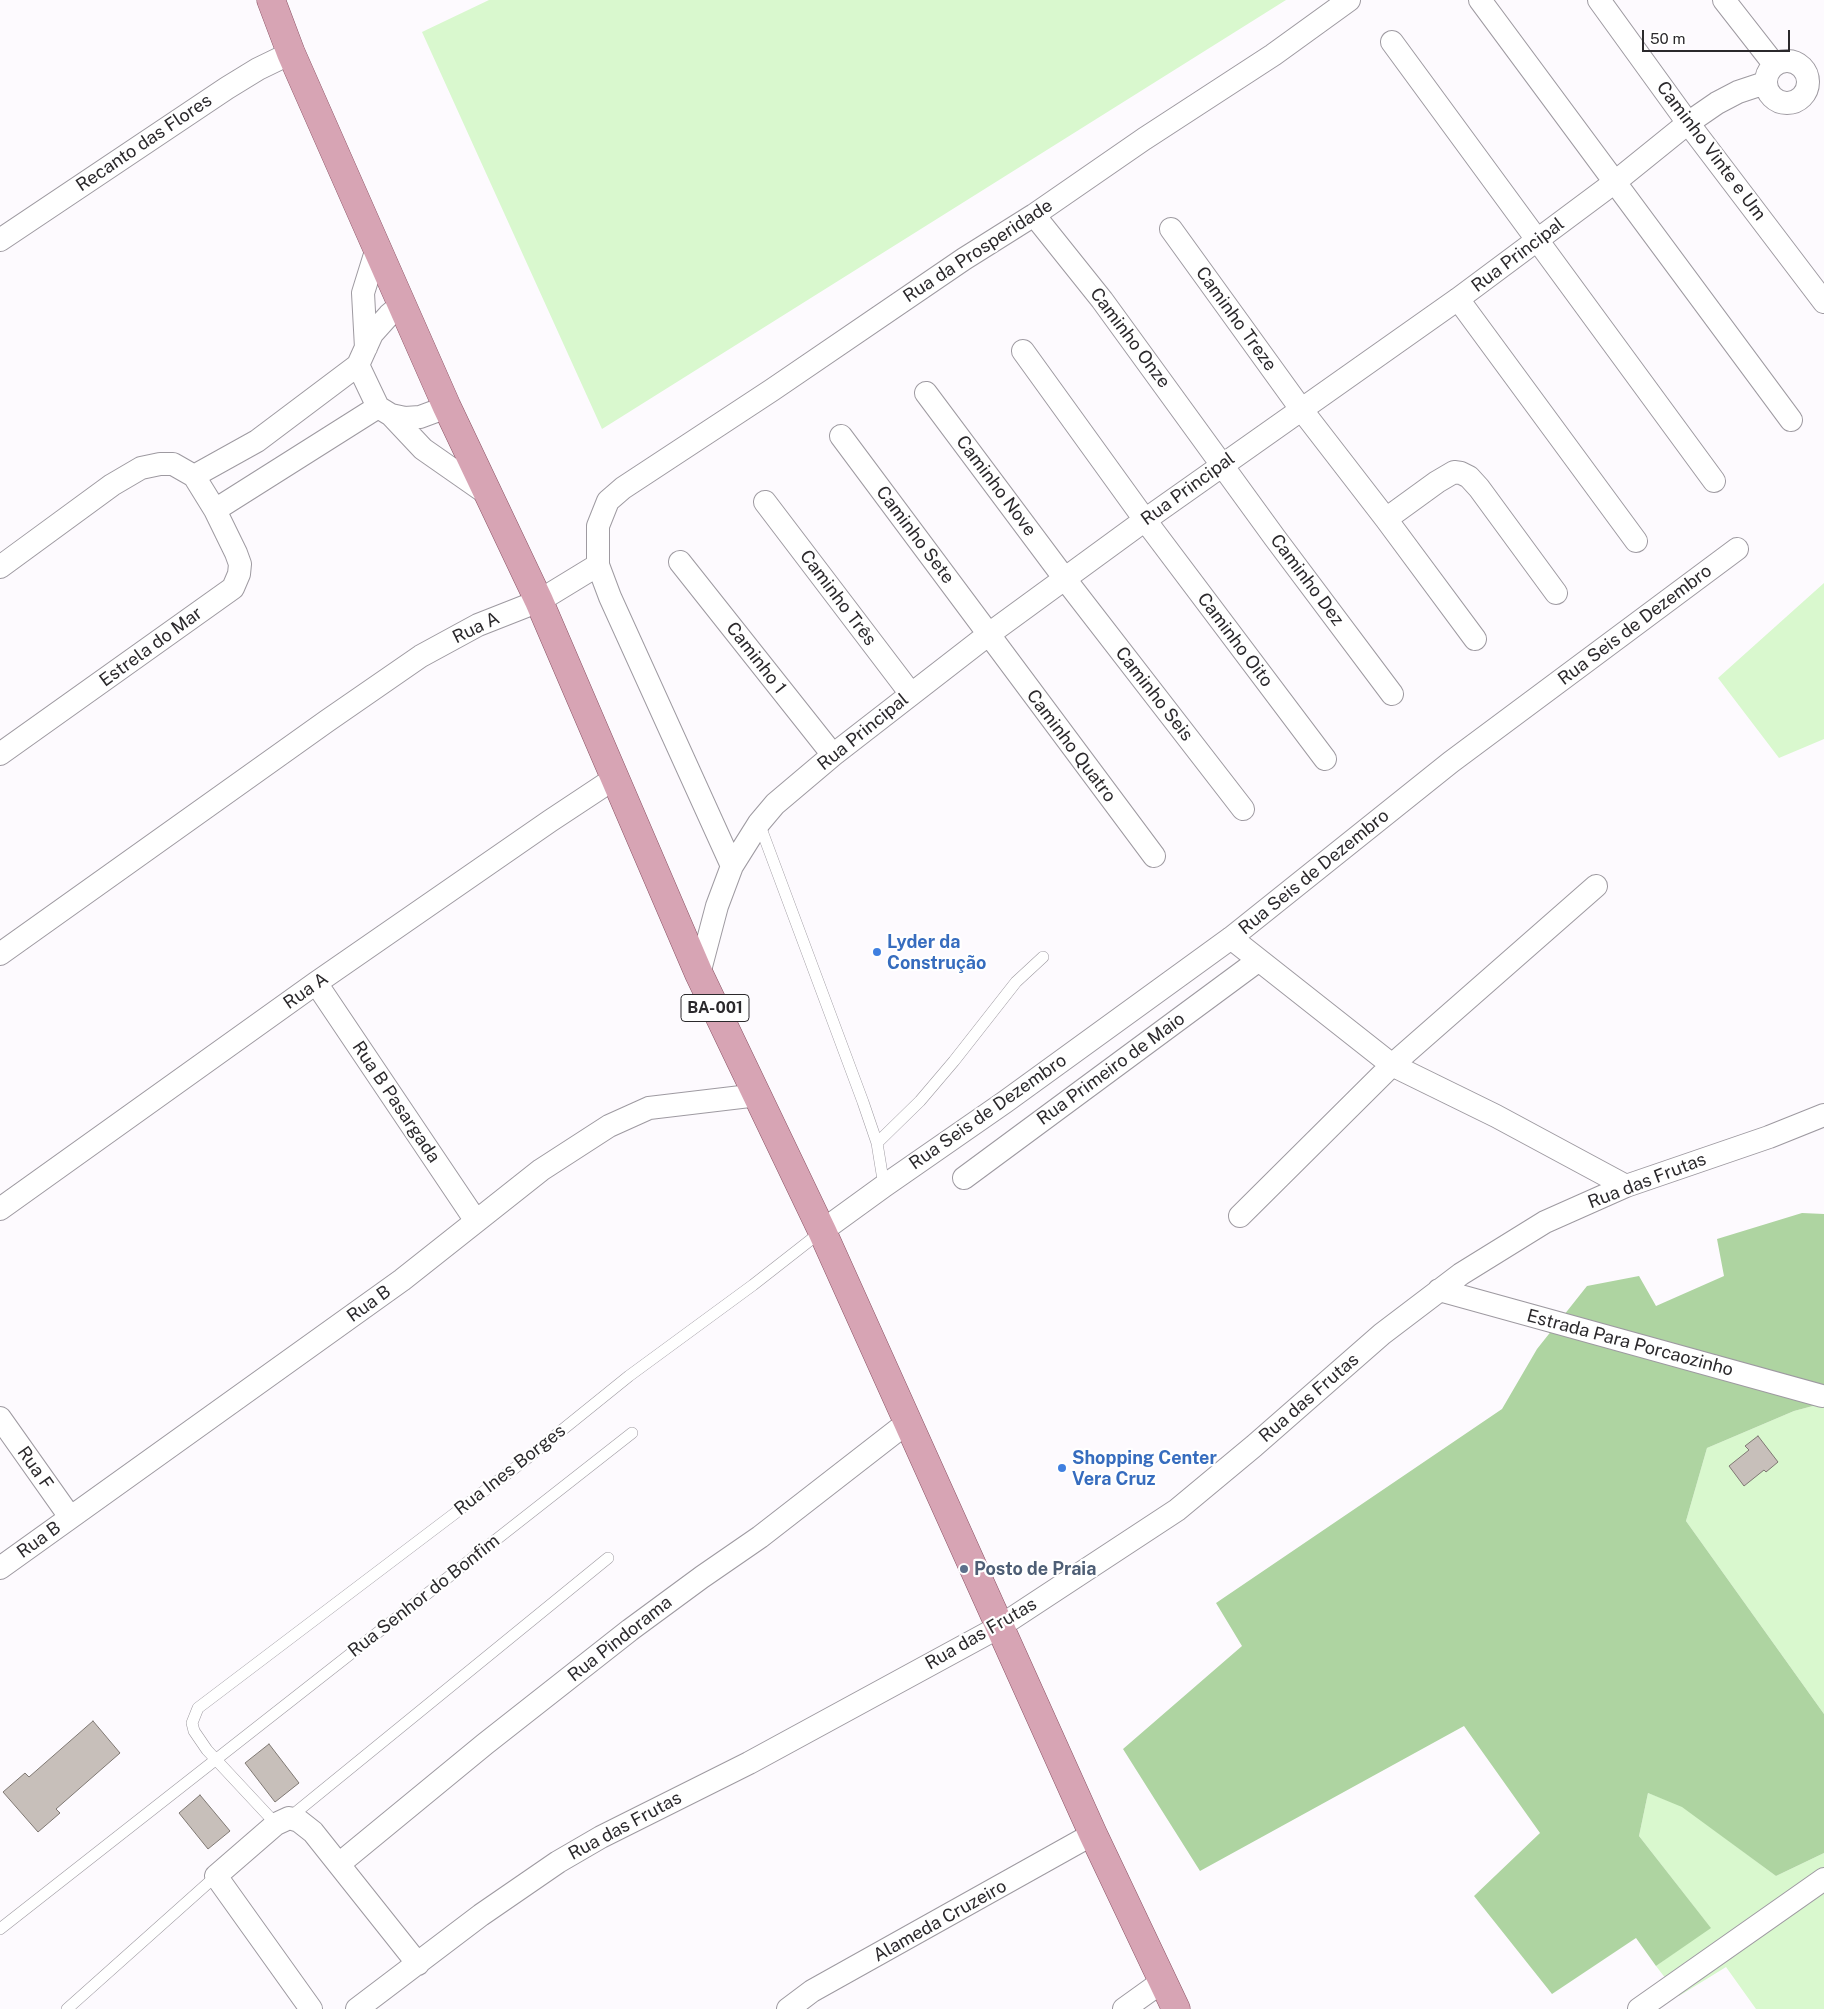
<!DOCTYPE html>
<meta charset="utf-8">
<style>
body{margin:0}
#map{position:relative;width:1824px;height:2009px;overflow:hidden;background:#fdfafe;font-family:"Public Sans",sans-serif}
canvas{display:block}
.scale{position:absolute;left:1642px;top:30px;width:148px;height:22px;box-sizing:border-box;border:2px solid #2b292c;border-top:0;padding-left:6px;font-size:15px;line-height:18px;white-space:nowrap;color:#2b292c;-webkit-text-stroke:4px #fff;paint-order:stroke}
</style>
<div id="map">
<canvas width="1824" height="2009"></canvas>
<div class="scale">50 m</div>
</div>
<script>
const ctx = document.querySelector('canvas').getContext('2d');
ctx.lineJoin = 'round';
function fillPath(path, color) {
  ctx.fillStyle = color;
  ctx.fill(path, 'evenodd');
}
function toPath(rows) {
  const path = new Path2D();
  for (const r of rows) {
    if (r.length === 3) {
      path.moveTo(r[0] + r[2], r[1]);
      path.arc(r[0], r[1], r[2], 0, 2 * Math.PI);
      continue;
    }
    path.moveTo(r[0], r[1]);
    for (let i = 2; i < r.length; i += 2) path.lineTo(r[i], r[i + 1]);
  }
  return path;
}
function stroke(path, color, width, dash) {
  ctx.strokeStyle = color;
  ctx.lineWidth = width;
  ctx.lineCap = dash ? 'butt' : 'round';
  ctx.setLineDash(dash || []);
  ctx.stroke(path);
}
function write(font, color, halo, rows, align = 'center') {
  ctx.font = font + ' "Public Sans",sans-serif';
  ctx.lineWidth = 4.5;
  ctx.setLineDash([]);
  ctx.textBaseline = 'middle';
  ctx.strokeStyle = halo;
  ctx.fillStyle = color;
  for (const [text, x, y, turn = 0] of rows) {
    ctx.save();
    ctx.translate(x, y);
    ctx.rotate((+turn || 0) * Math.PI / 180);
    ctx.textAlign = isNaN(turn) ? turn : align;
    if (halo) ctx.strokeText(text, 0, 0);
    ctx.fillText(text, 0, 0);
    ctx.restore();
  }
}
fillPath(toPath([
 [489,0,1286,0,602,429,422,32],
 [1824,583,1824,739,1779,758,1718,678],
 [1824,1403,1824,1714,1686,1521,1707,1448,1794,1411],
 [1648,1793,1682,1806,1776,1876,1824,1853,1824,2009,1756,2009,1726,1967,1679,1996,1656,1966,1710,1927,1639,1836]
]), '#d9f8ce');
fillPath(toPath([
 [1802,1213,1824,1214,1824,1403,1794,1411,1707,1448,1686,1521,1824,1714,1824,1853,1776,1876,1682,1807,1648,1793,1639,1836,1711,1928,1656,1966,1636,1938,1552,1994,1474,1896,1540,1833,1464,1726,1200,1871,1123,1749,1242,1646,1216,1603,1502,1409,1537,1349,1587,1286,1639,1276,1656,1306,1724,1276,1717,1239]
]), '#aed4a1');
const building = toPath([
 [1758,1436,1778,1462,1766,1472,1764,1470,1744,1486,1729,1466,1749,1450,1745,1446,1758,1436],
 [93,1721,120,1753,56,1809,60,1813,38,1832,3,1792,25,1773,29,1777,93,1721],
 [269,1744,299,1783,275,1802,245,1763,269,1744],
 [200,1795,230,1831,208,1849,179,1813,200,1795]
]);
fillPath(building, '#c7bfba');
stroke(building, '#7f7873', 1);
const service = toPath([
 [759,823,863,1102,877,1143,884,1186],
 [877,1143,920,1101,954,1061,1016,982,1043,957],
 [289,1818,608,1558],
 [276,1824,207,1750,194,1731,192,1723,198,1708,520,1464,629,1376,753,1285,822,1231],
 [0,1929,632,1433],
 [67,2009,216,1876]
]);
const minor = toPath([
 [1480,0,1791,420],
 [1599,0,1688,123,1824,302],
 [1724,0,1774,64],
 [1392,42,1714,481],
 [1787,82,21],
 [1034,215,1102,300,1275,538,1392,694],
 [1171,229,1301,409,1386,519,1475,639],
 [0,240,227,88,258,69,291,53],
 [1458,299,1636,541],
 [402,304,389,315,372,334,358,365,378,407,391,415,405,418,420,417,447,407],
 [366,348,363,293,377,248],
 [1023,351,1145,520,1325,759],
 [926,393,1065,579,1243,809],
 [391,415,423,449,486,493],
 [841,436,1154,856],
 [194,476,257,441,358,365],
 [765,502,911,694],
 [215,510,378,407],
 [1386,519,1437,482,1454,472,1461,473,1469,477,1479,488,1556,593],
 [680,562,833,755],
 [0,567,112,485,141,468,160,464,173,464,194,476,215,510,236,553,240,564,239,574,233,588,0,754],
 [732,866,610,597,598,565,598,526,608,501,623,488,772,390,964,259,1034,215,1144,139,1273,55,1349,0],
 [1231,938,1392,1065,1496,1116,1626,1186],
 [0,954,327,721,421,656,478,625,539,601,598,565],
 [699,974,717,906,732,866,759,823,775,804,833,755,989,634,1145,520,1458,299,1615,182,1688,123,1717,103,1738,92,1765,83],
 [316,983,476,1221],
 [964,1178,1259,960],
 [0,1209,316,983,550,821,615,778],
 [1240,1216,1392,1065,1596,886],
 [822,1231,884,1186,1005,1102,1231,938,1451,762,1737,549],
 [1439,1290,1822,1396],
 [0,1418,70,1517],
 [0,1568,402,1280,541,1170,609,1126,649,1108,758,1095],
 [339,1864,485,1744,630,1630,702,1577,760,1537,908,1422],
 [311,2009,216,1876,276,1824,289,1818,299,1821,313,1832,418,1964],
 [357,2009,481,1915,558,1862,601,1837,749,1763,999,1627,1177,1510,1254,1446,1382,1334,1461,1274,1545,1222,1626,1186,1769,1137,1824,1115],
 [788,2009,812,1991,1093,1834],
 [1124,2009,1163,1981],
 [1639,2009,1824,1879]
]);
const primary = toPath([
 [271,0,291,53,447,407,539,601,699,974,822,1231,1093,1834,1176,2009]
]);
stroke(service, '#9e9aa1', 12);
stroke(minor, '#9e9aa1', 24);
stroke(primary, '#8a5264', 29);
stroke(service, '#fff', 11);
stroke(minor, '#fff', 22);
stroke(primary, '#d7a4b4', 28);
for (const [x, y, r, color] of [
 [877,952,5,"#3f7fe0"],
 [1062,1468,5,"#3f7fe0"],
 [964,1569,5,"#5c6f8a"]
]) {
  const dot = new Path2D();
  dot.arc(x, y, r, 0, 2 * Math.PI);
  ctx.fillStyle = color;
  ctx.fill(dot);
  stroke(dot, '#fff', 2);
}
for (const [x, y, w] of [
 [715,1008,68]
]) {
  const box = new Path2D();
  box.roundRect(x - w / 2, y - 13.5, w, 27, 4);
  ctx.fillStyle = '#fff';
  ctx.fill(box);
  stroke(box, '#2b292c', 1);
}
write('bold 16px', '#2b292c', null, [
 ["BA-001",715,1008]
]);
write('18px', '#2b292c', '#fff', [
 ["Recanto das Flores",144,143,-34],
 ["Caminho Vinte e Um",1711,151,53],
 ["Rua da Prosperidade",978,251,-33],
 ["Rua Principal",1518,255,-37],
 ["Caminho Treze",1236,319,54],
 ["Caminho Onze",1130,338,53],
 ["Caminho Nove",996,486,53],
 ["Rua Principal",1188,489,-36],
 ["Caminho Sete",915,535,53],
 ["Caminho Dez",1307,580,53],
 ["Caminho Três",838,598,53],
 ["Rua Seis de Dezembro",1635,625,-37],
 ["Rua A",476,628,-26],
 ["Caminho Oito",1235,640,53],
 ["Estrela do Mar",151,647,-36],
 ["Caminho 1",756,658,52],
 ["Caminho Seis",1154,694,52],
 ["Rua Principal",863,732,-39],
 ["Caminho Quatro",1071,746,53],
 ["Rua Seis de Dezembro",1314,872,-39],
 ["Rua A",306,991,-35],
 ["Rua Primeiro de Maio",1111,1069,-36],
 ["Rua B Pasargada",396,1102,56],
 ["Rua Seis de Dezembro",988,1112,-35],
 ["Rua das Frutas",1647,1181,-21],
 ["Rua B",369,1304,-36],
 ["Estrada Para Porcaozinho",1630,1343,15],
 ["Rua das Frutas",1309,1398,-41],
 ["Rua F",35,1468,55],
 ["Rua Ines Borges",510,1470,-38],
 ["Rua B",39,1540,-36],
 ["Rua Senhor do Bonfim",424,1596,-38],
 ["Rua das Frutas",981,1634,-30],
 ["Rua Pindorama",620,1639,-38],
 ["Rua das Frutas",625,1826,-28],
 ["Alameda Cruzeiro",940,1921,-29]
]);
write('bold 18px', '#366cbe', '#fff', [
 ["Lyder da",887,942],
 ["Construção",887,963],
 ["Shopping Center",1072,1458],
 ["Vera Cruz",1072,1479]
], 'left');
write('bold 18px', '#4e5e75', '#fff', [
 ["Posto de Praia",974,1569]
], 'left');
</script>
